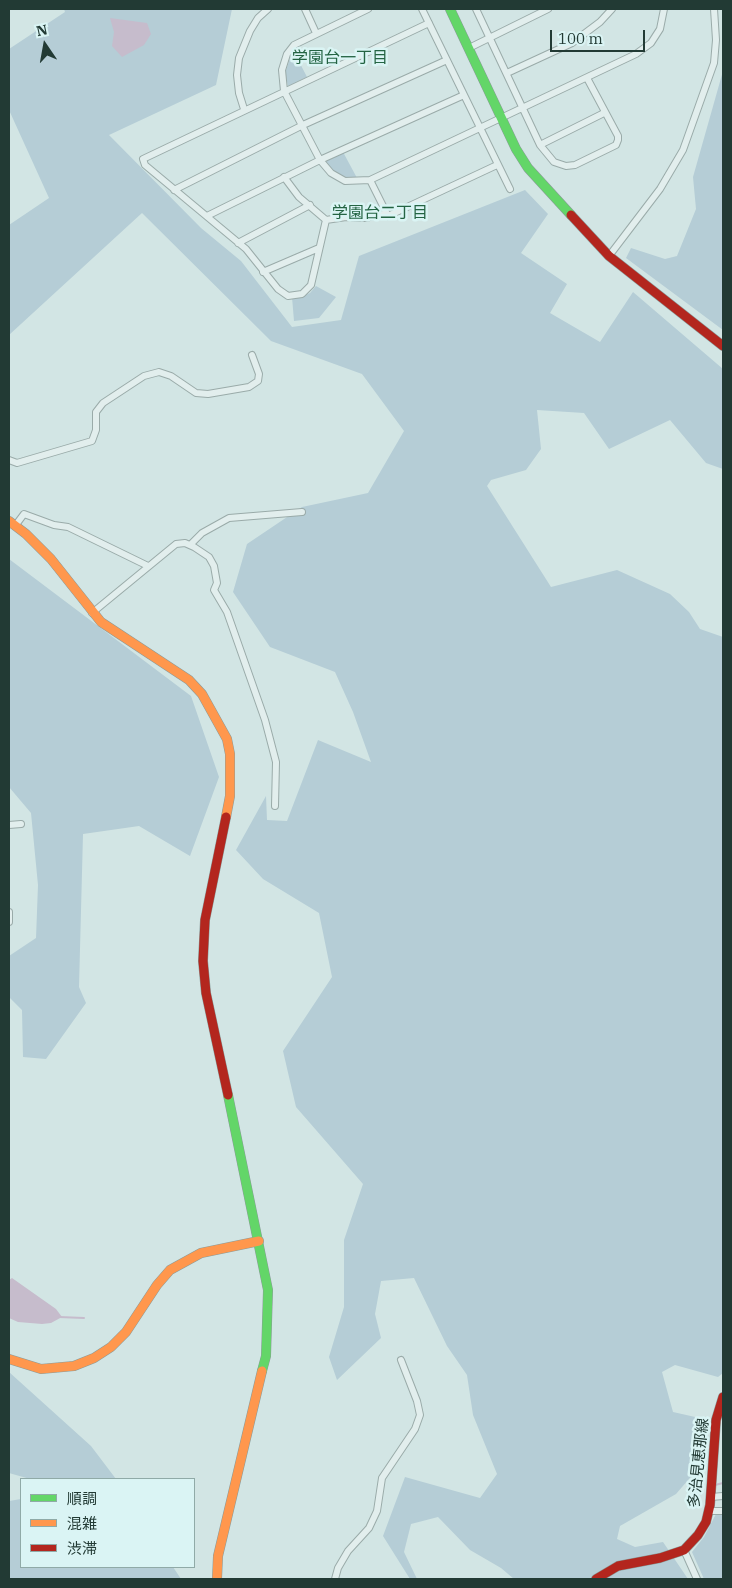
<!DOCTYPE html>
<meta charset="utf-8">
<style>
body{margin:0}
#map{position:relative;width:732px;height:1588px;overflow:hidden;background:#d2e5e4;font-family:"IBM Plex Serif","Noto Sans JP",serif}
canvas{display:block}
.frame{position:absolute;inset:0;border:10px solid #223a34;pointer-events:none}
.legend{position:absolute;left:20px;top:1478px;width:175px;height:90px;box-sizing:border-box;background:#daf4f4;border:1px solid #90aaa7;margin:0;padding:6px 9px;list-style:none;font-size:15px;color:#223a34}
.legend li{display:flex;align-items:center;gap:10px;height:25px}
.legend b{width:25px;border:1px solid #90aaa7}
.north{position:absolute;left:20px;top:20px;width:50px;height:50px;-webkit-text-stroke:4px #daf4f4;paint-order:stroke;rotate:348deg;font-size:14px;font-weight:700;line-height:20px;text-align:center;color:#223a34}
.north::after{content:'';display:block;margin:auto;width:18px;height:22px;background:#223a34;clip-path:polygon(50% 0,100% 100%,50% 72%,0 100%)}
.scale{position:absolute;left:550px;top:30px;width:95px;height:22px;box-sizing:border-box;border:2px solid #223a34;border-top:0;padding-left:6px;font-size:15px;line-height:18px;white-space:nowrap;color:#223a34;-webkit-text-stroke:4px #daf4f4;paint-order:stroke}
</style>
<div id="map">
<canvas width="732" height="1588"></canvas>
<div class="frame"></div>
<ul class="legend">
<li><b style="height:6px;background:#63d668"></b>順調</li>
<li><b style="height:6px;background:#ff974d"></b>混雑</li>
<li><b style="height:6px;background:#b3261e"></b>渋滞</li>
</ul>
<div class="north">N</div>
<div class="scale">100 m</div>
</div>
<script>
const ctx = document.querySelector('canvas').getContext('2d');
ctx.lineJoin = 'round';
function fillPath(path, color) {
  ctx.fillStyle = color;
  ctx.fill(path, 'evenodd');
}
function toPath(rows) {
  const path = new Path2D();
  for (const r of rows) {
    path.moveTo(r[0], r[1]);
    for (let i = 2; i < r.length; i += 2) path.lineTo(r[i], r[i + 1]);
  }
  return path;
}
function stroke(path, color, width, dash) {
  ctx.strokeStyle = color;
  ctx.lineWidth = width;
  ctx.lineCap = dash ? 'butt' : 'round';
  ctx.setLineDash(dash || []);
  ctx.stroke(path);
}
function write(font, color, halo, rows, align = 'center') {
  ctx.font = font + ' "IBM Plex Serif","Noto Sans JP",serif';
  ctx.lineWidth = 5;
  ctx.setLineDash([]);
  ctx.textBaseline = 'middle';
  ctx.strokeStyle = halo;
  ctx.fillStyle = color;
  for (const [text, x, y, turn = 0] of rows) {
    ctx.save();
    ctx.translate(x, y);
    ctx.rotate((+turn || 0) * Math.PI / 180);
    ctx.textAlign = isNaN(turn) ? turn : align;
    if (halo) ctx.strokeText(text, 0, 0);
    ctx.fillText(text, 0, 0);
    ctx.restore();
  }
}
fillPath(toPath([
 [64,9,232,9,216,85,109,135,201,228,241,261,292,327,341,320,359,256,525,190,548,214,521,253,567,284,550,313,600,342,633,292,723,369,723,469,706,463,670,420,609,449,584,413,537,410,541,449,526,470,491,480,487,486,551,587,617,570,670,594,689,612,700,629,723,637,723,1373,718,1377,675,1365,662,1372,673,1412,704,1419,695,1472,676,1494,620,1526,617,1539,635,1547,663,1542,688,1579,514,1579,501,1568,470,1550,438,1517,411,1524,404,1552,417,1579,410,1579,383,1536,405,1477,480,1498,497,1474,473,1415,467,1375,447,1346,414,1278,381,1281,375,1314,381,1338,337,1380,329,1357,344,1307,344,1240,363,1184,296,1107,283,1051,332,977,319,913,263,879,236,850,266,796,267,820,287,821,318,740,371,762,353,712,335,672,270,647,233,592,247,544,302,507,368,493,404,431,362,374,271,341,142,213,9,335,9,225,49,198,9,110,9,49,65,12],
 [293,50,307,77,288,86,285,73],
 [723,71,723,330,626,258,631,248,665,259,677,256,696,209,693,177],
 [343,152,357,178,346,177,335,172,324,161],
 [316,286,336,297,319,318,294,321,292,297,301,297,310,293],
 [9,559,191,696,219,777,190,856,139,826,83,834,79,987,86,1003,46,1059,23,1057,22,1010,9,997,9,956,36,938,38,885,31,813,9,787],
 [9,1372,91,1446,116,1479,30,1479,9,1473],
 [21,1499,21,1567,173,1567,181,1579,9,1579,9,1501],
 [716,1514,723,1514,723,1579,704,1579,692,1552,704,1537]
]), '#b5cdd6');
fillPath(toPath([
 [110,18,147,23,151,34,144,45,122,57,112,46,114,32],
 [12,1278,56,1309,62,1317,51,1323,42,1324,18,1322,9,1318,9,1280]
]), '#c6bccc');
stroke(toPath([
 [59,1317,84,1318],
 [715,1485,723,1483]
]), '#c6bccc', 2);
const street = toPath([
 [305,9,316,33],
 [368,9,294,45,287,54,282,70,284,91,320,160,331,173,345,181,370,180,636,54,651,43,660,29,664,9],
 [422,9,510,189],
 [476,9,540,145,554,162,566,166,575,165,616,145,618,140,618,136,587,78],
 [469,48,548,9],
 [507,73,572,43,600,22,612,9],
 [244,109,239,93,237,75,239,58,250,31,258,18,268,9],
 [540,145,604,113],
 [284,177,299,197,326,220,346,217,365,218,384,214,388,216,497,165],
 [370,180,388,216],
 [174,190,303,125,447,60],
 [207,216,320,160,464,95],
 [326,220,311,285,302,294,288,296,278,289,246,249,145,165,143,159,429,23],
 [238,243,310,205],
 [609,256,660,189,683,150,714,63,716,40,714,9],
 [263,272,319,248],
 [9,460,17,463,92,441,96,430,96,412,103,403,144,376,159,372,171,376,196,393,208,394,249,387,258,381,259,374,252,355],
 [15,526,24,514,54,525,68,527,148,566],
 [190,545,202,533,229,518,302,512],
 [92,613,176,544,185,543,194,547,209,557,214,566,217,583,214,590,227,612,265,720,276,762,275,806],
 [9,825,21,824],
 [9,912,9,922],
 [711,1497,723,1496],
 [709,1511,723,1511],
 [684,1550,697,1579],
 [335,1579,338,1568,348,1551,369,1528,377,1511,382,1478,415,1429,420,1415,417,1401,401,1360]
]);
const fast = toPath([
 [450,9,516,149,528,168,571,215],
 [228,1095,268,1290,266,1356,262,1371]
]);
const slow = toPath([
 [9,521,26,534,51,559,101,622,189,680,202,694,227,739,230,754,230,796,226,817],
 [9,1359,41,1369,74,1366,94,1358,111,1347,126,1332,157,1285,170,1270,201,1253,259,1241],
 [217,1579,218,1556,262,1371]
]);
const jam = toPath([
 [571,215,609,256,723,346],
 [226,817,205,920,203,961,206,993,228,1095],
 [596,1579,618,1566,660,1558,684,1550,698,1535,706,1522,710,1505,716,1420,723,1397]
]);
stroke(street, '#9aaba9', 8);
stroke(fast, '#8a9b99', 10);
stroke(slow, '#8a9b99', 10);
stroke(jam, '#8a9b99', 10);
stroke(street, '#e2eeed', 6);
stroke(fast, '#63d668', 9);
stroke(slow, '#ff974d', 9);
stroke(jam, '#b3261e', 9);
write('15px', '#223a34', '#daf4f4', [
 ["多治見恵那線",699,1463,-84]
]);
write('16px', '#246443', '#daf4f4', [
 ["学園台一丁目",340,58],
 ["学園台二丁目",380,213]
]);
</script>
